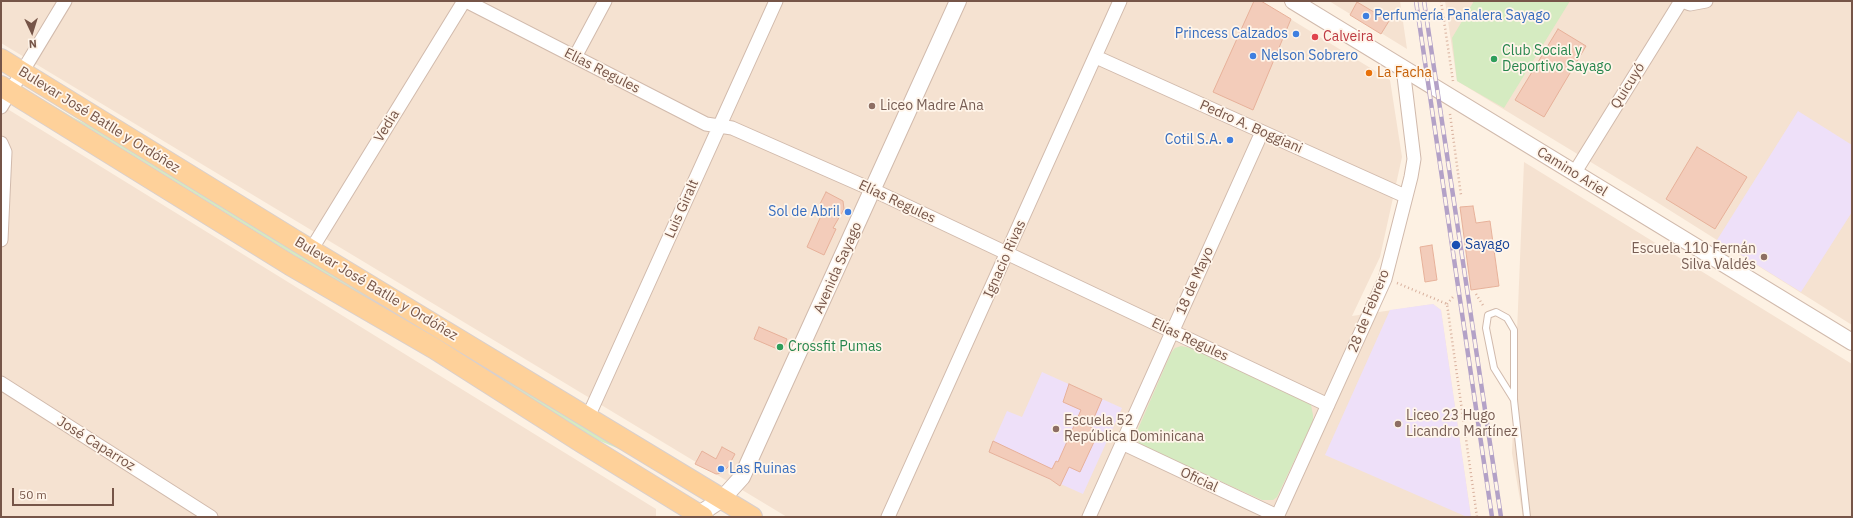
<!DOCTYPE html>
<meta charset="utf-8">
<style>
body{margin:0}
#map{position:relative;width:1853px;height:518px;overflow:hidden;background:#fdf1e3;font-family:"IBM Plex Sans",sans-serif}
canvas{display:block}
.frame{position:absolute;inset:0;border:2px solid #765548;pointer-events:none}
.north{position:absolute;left:12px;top:12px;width:40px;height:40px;-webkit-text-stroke:3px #fff5ea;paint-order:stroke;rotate:176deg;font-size:11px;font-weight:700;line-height:16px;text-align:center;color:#765548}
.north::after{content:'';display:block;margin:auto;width:14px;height:18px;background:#765548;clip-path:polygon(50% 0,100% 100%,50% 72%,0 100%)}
.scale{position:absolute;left:12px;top:488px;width:102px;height:18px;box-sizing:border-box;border:2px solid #765548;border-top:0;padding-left:5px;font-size:12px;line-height:14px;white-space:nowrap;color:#765548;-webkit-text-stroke:3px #fff5ea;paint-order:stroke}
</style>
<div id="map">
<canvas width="1853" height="518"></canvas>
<div class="frame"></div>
<div class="north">N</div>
<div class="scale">50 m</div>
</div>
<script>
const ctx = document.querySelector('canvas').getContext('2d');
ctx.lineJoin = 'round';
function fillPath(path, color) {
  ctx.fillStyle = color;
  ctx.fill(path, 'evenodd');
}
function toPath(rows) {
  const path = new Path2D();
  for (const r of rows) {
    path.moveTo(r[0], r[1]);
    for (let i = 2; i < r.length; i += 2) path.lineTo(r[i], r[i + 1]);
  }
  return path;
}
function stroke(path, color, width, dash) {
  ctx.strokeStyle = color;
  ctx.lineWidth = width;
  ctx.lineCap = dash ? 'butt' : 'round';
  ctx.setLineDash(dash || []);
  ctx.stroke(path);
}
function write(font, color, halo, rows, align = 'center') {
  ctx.font = font + ' "IBM Plex Sans",sans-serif';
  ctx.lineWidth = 3.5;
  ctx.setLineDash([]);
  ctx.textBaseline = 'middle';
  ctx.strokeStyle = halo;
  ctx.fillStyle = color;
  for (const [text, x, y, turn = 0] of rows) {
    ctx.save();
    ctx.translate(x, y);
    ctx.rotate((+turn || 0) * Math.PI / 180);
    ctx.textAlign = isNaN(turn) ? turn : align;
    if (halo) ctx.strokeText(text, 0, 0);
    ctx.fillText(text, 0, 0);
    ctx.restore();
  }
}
fillPath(toPath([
 [1,1,1261,1,1390,80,1402,157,1380,257,1352,316,1433,304,1441,310,1471,517,787,517,1,43],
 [1329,1,1400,1,1407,49],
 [1445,1,1852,1,1852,325,1655,201,1457,81],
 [1,105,656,509,656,517,1,517],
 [1524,162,1852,364,1852,517,1523,517,1512,453]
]), '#f5e2d1');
fillPath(toPath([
 [1798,111,1852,145,1852,212,1801,292,1717,240],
 [1433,304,1441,310,1471,517,1467,517,1325,455,1390,310],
 [1042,372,1122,408,1083,494,989,452,1007,411,1022,417]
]), '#eee0f9');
fillPath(toPath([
 [1474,1,1570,1,1504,108,1457,81,1452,38],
 [34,94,74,118,115,138,479,364,549,403,629,453,583,434],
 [1181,346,1191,348,1303,399,1311,405,1313,415,1313,421,1277,497,1273,500,1262,500,1142,446,1139,443,1137,435,1138,429,1171,353,1175,348]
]), '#d5ebc1');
const building = toPath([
 [1254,1,1261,1,1291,19,1253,110,1213,92,1254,1],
 [1357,2,1389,21,1381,34,1350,15,1357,2],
 [1558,29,1586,46,1544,117,1515,100,1558,29],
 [1697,147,1747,177,1715,229,1666,199,1697,147],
 [826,192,843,201,844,209,833,228,836,229,824,255,807,247,825,207,820,204,826,192],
 [1473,206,1476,223,1490,221,1499,286,1471,290,1460,207,1473,206],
 [1432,245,1437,280,1425,282,1420,247,1432,245],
 [759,327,787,339,782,351,754,339,759,327],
 [1069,384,1102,399,1090,427,1099,431,1080,472,1069,467,1060,486,1050,479,989,452,993,441,1052,469,1056,461,1058,462,1081,410,1063,402,1069,384],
 [722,447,735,454,728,467,722,473,716,474,695,464,702,451,716,459,722,447]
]);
fillPath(building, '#f3ccba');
stroke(building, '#e7b19a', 1);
const service = toPath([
 [1514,400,1494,368,1486,328,1488,315,1496,312,1507,318,1514,330,1514,400,1527,517]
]);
const minor = toPath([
 [466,1,706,124,732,128,873,190,1328,405],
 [1682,1,1690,4,1706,1],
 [575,57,605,1],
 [1096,57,1405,196],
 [1,107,65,1],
 [1,143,5,152,1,240],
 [1575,172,1681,1],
 [311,250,464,1],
 [1,383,211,517],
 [588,417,776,1],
 [1122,443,1277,516],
 [888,517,1120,1],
 [1089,517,1262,132],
 [1277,517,1385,279,1411,177,1414,159,1403,68]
]);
const tertiary = toPath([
 [1293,1,1852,342],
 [695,517,722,499,742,477,958,1]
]);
const primary = toPath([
 [1,59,311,250,752,517],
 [1,86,290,265,435,349,581,442,703,517]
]);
stroke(service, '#d1baac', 8);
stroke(minor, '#d1baac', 15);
stroke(tertiary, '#d1baac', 18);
stroke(primary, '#d9cfcc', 22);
stroke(toPath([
 [1441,1,1453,81],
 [1450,114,1461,195],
 [1397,283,1447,304,1477,517],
 [1476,294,1484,307],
 [1447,304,1453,297]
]), '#d8b09d', 2.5, [1, 3]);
stroke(service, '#fff', 6);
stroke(minor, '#fff', 13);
stroke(tertiary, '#fff', 16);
stroke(primary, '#fed19a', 20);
const rail = toPath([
 [1416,1,1492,517],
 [1424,1,1501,517]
]);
stroke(rail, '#b3a1c7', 4.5);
stroke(rail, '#fff5ea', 3, [9]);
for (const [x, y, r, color] of [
 [1366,16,4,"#3f7fe0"],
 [1296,34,4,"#3f7fe0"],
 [1315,37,4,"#e0444e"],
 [1253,56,4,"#3f7fe0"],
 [1494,59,4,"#2e9e5b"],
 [1369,73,4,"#e8710a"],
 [872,106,4,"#8d6e63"],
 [1230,140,4,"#3f7fe0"],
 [848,212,4,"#3f7fe0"],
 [1456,245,5,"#1a4fb4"],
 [1764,257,4,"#8d6e63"],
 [780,347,4,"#2e9e5b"],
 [1398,424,4,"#8d6e63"],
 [1056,429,4,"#8d6e63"],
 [721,469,4,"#3f7fe0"]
]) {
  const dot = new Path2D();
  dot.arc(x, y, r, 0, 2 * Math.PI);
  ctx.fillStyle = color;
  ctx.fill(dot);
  stroke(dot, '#fff5ea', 1.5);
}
write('14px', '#366cbe', '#fff5ea', [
 ["Perfumería Pañalera Sayago",1374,16],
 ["Princess Calzados",1288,34,"right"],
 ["Nelson Sobrero",1261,56],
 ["Cotil S.A.",1222,140,"right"],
 ["Sol de Abril",840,212,"right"],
 ["Las Ruinas",729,469]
], 'left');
write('14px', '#be3a42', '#fff5ea', [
 ["Calveira",1323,37]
], 'left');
write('14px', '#27864d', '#fff5ea', [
 ["Club Social y",1502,51],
 ["Deportivo Sayago",1502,67],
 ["Crossfit Pumas",788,347]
], 'left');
write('14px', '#765548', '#fff5ea', [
 ["Elías Regules",602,71,27],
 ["Quicuyó",1628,86,-58],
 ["Bulevar José Batlle y Ordóñez",99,120,32],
 ["Vedia",387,126,-58],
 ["Pedro A. Boggiani",1251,127,24],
 ["Camino Ariel",1572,172,32],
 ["Elías Regules",897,202,25],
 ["Luis Giralt",682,209,-66],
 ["Ignacio Rivas",1005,259,-66],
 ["Avenida Sayago",838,268,-66],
 ["18 de Mayo",1195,281,-66],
 ["Bulevar José Batlle y Ordóñez",376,289,31],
 ["28 de Febrero",1369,311,-68],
 ["Elías Regules",1190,340,25],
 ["José Caparroz",96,444,32],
 ["Oficial",1199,480,25]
]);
write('14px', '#c56008', '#fff5ea', [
 ["La Facha",1377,73]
], 'left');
write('14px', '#785e54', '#fff5ea', [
 ["Liceo Madre Ana",880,106],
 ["Escuela 110 Fernán",1756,249,"right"],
 ["Silva Valdés",1756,265,"right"],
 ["Liceo 23 Hugo",1406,416],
 ["Licandro Martínez",1406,432],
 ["Escuela 52",1064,421],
 ["República Dominicana",1064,437]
], 'left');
write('14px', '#164399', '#fff5ea', [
 ["Sayago",1465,245]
], 'left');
</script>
